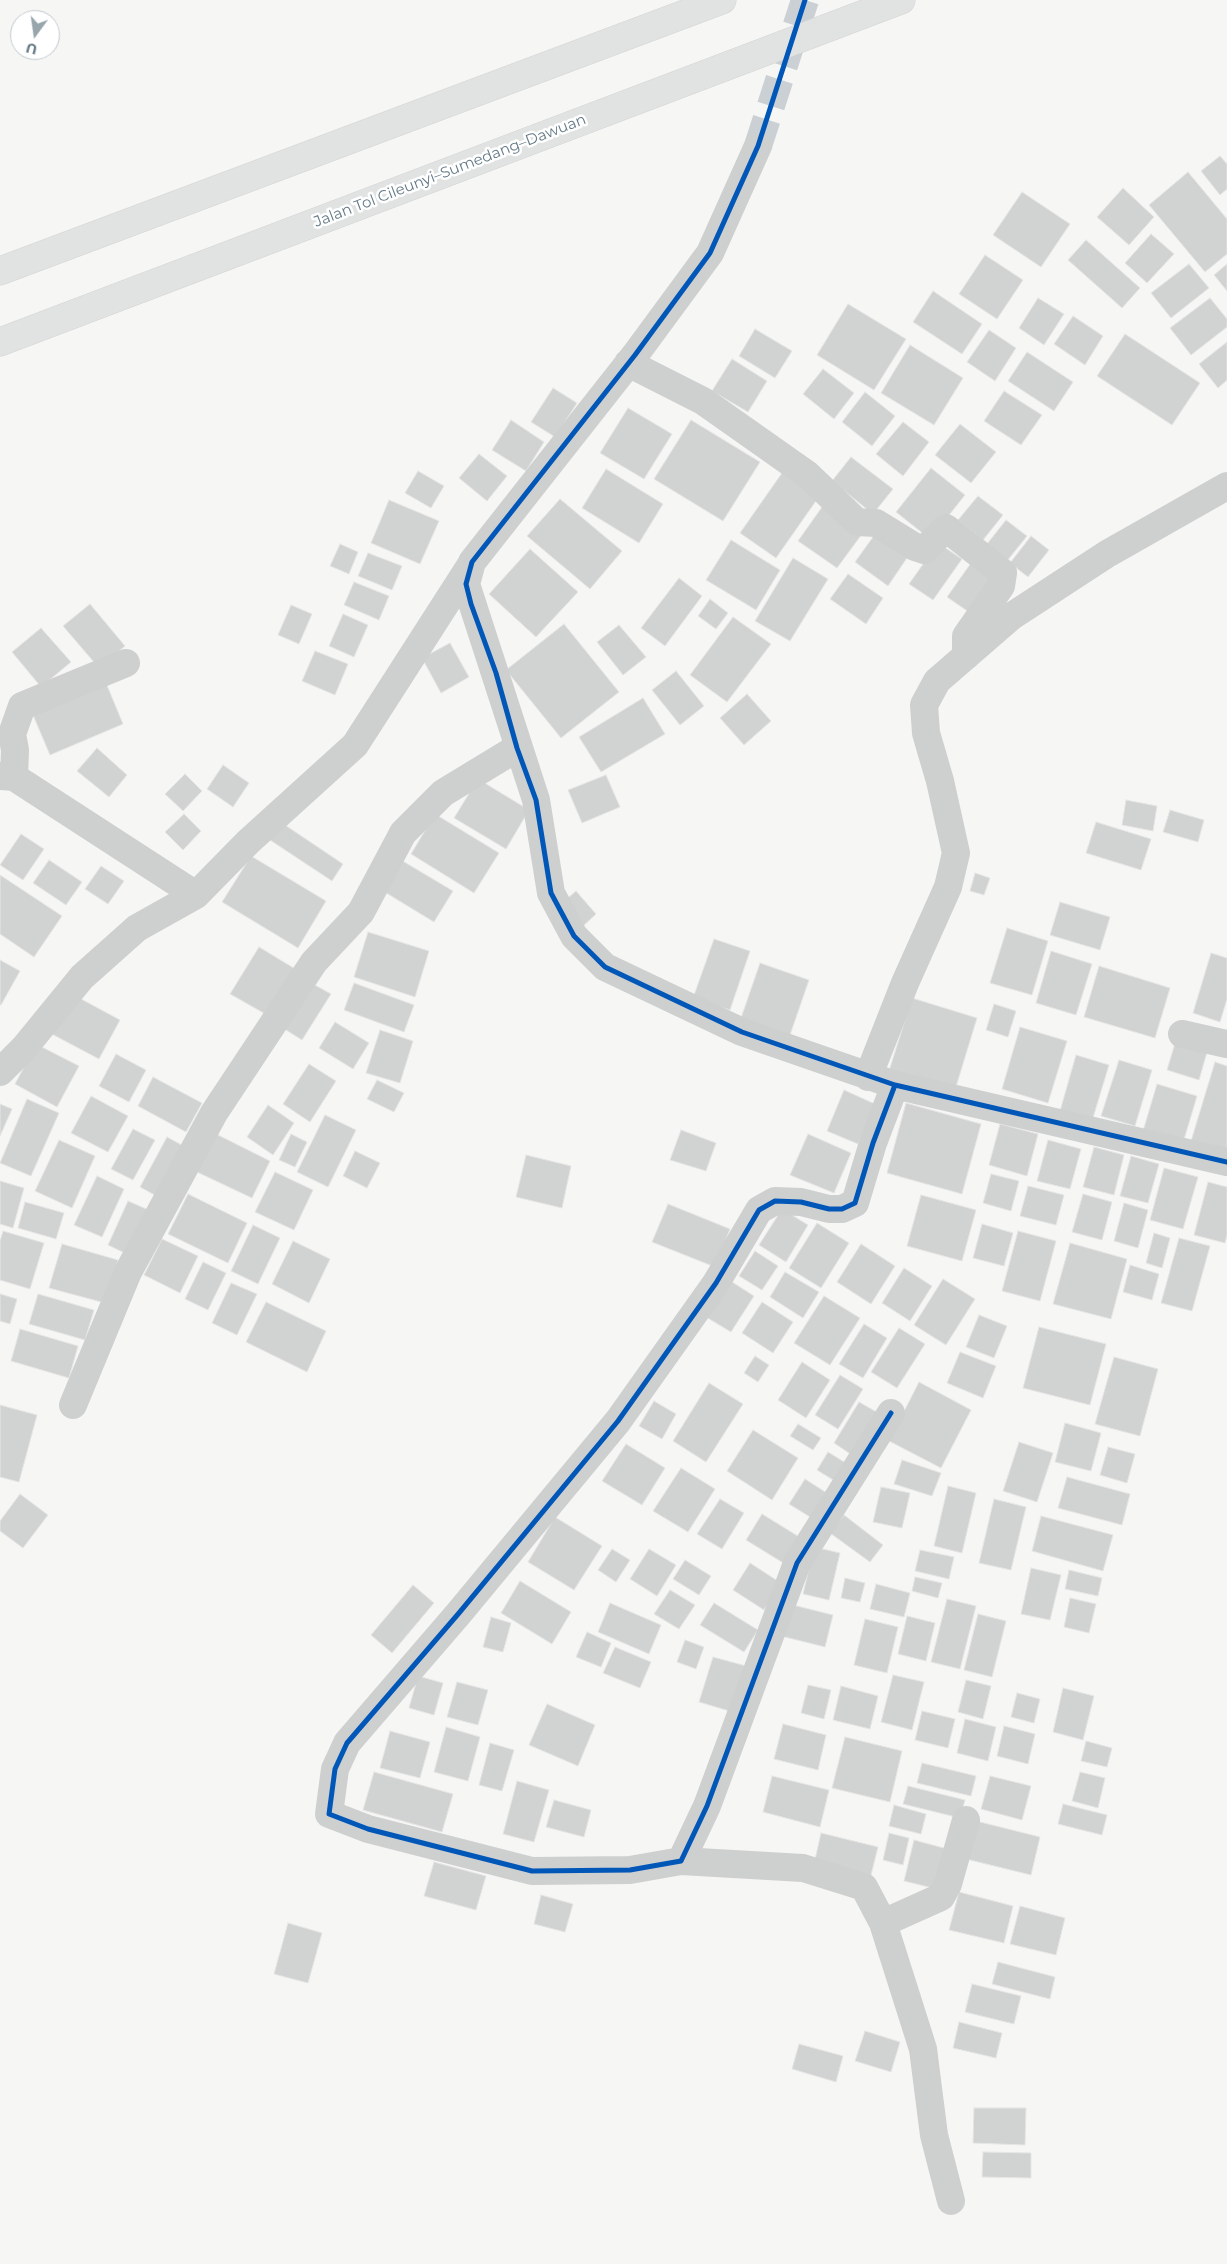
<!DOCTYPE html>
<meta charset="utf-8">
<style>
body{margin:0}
#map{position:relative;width:1227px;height:2264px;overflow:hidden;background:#f6f6f4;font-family:Montserrat,sans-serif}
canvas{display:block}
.north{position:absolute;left:10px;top:10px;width:50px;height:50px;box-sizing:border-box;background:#fff;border:1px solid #c1c9cf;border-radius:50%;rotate:194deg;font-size:14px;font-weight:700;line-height:20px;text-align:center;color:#647987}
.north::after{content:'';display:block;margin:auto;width:18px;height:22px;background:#97a5ad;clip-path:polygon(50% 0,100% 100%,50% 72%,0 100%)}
</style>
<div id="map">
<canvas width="1227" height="2264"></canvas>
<div class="north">U</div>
</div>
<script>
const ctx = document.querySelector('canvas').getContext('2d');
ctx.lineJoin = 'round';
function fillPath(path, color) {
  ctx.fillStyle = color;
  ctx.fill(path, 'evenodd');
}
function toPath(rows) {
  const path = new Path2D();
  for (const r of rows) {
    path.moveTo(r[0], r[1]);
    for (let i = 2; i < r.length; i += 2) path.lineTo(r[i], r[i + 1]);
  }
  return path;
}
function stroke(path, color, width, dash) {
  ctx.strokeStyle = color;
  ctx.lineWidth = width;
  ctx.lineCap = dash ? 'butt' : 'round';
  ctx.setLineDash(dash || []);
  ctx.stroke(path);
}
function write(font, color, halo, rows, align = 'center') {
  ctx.font = font + ' Montserrat,sans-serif';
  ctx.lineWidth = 5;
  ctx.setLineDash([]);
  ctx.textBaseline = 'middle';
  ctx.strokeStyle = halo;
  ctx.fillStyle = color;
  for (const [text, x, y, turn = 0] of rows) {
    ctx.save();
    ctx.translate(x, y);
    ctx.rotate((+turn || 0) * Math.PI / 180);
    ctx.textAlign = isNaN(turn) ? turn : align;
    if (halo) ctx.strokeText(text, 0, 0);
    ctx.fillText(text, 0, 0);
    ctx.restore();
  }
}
const building = toPath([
 [1220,156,1227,164,1227,189,1220,195,1201,171,1220,156],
 [1188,172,1227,219,1227,254,1205,272,1149,205,1188,172],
 [1123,188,1154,217,1129,245,1097,217,1123,188],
 [1022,192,1070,224,1041,267,993,235,1022,192],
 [1151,234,1174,254,1147,283,1125,263,1151,234],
 [1086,240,1140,288,1122,308,1068,260,1086,240],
 [985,255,1023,280,997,319,959,294,985,255],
 [1189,264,1209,288,1171,318,1151,293,1189,264],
 [1227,264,1227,291,1214,275,1227,264],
 [933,291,982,324,962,354,913,322,933,291],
 [1038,298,1064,314,1044,345,1019,328,1038,298],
 [1210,298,1227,319,1227,327,1191,355,1170,328,1210,298],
 [848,304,906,339,874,390,817,355,848,304],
 [1073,316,1103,336,1085,365,1054,344,1073,316],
 [755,329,792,351,775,378,739,356,755,329],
 [989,330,1016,348,995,381,967,362,989,330],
 [1125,334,1200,383,1172,425,1097,376,1125,334],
 [1227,342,1227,380,1218,388,1199,364,1227,342],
 [910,345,963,378,934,425,881,393,910,345],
 [1027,352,1073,382,1054,411,1008,381,1027,352],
 [732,359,767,381,748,412,712,391,732,359],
 [823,369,854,393,834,419,803,394,823,369],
 [553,388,577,403,555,437,531,422,553,388],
 [1004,391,1042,415,1021,445,984,421,1004,391],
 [865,392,895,416,872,446,842,422,865,392],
 [628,408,672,434,644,479,600,453,628,408],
 [511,420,544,442,526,471,492,450,511,420],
 [691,420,760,462,723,521,654,479,691,420],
 [903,422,929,442,903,476,876,454,903,422],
 [960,424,996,452,971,483,935,455,960,424],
 [479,454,507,476,487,501,459,478,479,454],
 [851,457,893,489,873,514,832,481,851,457],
 [931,468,965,495,930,539,896,512,931,468],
 [606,469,663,504,639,543,582,508,606,469],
 [418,471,444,486,431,508,405,493,418,471],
 [782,473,818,498,776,558,740,533,782,473],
 [978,496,1003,515,983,540,958,520,978,496],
 [560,499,622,551,590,589,527,536,560,499],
 [389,500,439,521,420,564,371,543,389,500],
 [822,507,862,534,837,568,798,541,822,507],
 [1006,520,1027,536,1007,561,987,544,1006,520],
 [878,530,911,552,888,586,855,562,878,530],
 [1031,536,1049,550,1028,577,1010,563,1031,536],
 [731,540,780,570,756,610,706,580,731,540],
 [938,543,962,559,933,600,909,584,938,543],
 [340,544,358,552,349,574,330,566,340,544],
 [530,549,578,592,536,637,489,594,530,549],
 [368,553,402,566,392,590,358,576,368,553],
 [793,558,828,579,790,641,755,621,793,558],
 [971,563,1000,582,976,617,947,597,971,563],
 [848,574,883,598,866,624,830,599,848,574],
 [679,578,702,596,665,646,641,628,679,578],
 [354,582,389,596,379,620,344,605,354,582],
 [710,599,728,613,716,629,698,616,710,599],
 [90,604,125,646,99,668,63,626,90,604],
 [291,605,312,614,299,644,278,635,291,605],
 [343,614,368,625,354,657,329,646,343,614],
 [733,617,771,644,727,702,690,675,733,617],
 [564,624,619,692,561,738,506,670,564,624],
 [619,625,646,657,623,675,597,642,619,625],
 [41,628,71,662,41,687,12,652,41,628],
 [450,643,469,677,441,693,422,658,450,643],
 [315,651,348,664,335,695,302,681,315,651],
 [676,671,704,706,680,725,652,690,676,671],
 [104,678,123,724,50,755,30,708,104,678],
 [747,694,771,721,744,745,720,718,747,694],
 [643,698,665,734,601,772,579,737,643,698],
 [97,748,127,775,109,797,77,771,97,748],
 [223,765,249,783,233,807,207,789,223,765],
 [185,774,202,791,183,811,165,794,185,774],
 [606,775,620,807,582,823,568,790,606,775],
 [478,779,529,810,506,849,454,818,478,779],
 [1126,800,1157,806,1153,831,1122,825,1126,800],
 [1170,810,1204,820,1198,842,1163,832,1170,810],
 [184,814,201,831,183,850,165,832,184,814],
 [435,814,499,853,474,893,411,854,435,814],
 [1096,822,1151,839,1141,870,1086,853,1096,822],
 [282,823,343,864,332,881,270,840,282,823],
 [21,834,44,849,23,880,0,865,21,834],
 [251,856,326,901,298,948,222,902,251,856],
 [49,860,82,882,66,905,33,883,49,860],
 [401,860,453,891,434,922,383,891,401,860],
 [101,866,124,881,108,904,85,889,101,866],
 [975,873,990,878,984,895,970,891,975,873],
 [0,875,62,916,34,957,0,934,0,875],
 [576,891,596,914,581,928,560,905,576,891],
 [1060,902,1110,917,1100,950,1050,935,1060,902],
 [1007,928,1048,941,1032,995,990,983,1007,928],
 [368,932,429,951,415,997,354,977,368,932],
 [714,939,750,951,730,1010,693,998,714,939],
 [259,947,297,970,269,1016,230,994,259,947],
 [1051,951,1092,964,1076,1015,1036,1003,1051,951],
 [1211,953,1227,958,1227,999,1220,1022,1193,1013,1211,953],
 [0,960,20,971,1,1005,0,1005,0,960],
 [760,963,809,980,790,1035,741,1018,760,963],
 [1099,966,1170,988,1155,1038,1084,1017,1099,966],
 [306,980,331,994,302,1040,278,1025,306,980],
 [354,983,414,1005,404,1032,344,1010,354,983],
 [70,993,120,1020,99,1059,48,1032,70,993],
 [912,998,977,1018,955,1090,889,1071,912,998],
 [994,1004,1016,1011,1008,1037,986,1030,994,1004],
 [335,1022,369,1043,353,1069,319,1048,335,1022],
 [1020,1027,1067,1041,1048,1103,1002,1089,1020,1027],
 [380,1030,413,1041,400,1083,366,1073,380,1030],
 [1176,1040,1208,1049,1199,1080,1167,1070,1176,1040],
 [36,1044,79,1066,57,1107,15,1084,36,1044],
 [116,1054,146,1070,129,1102,99,1086,116,1054],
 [1076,1055,1109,1065,1092,1121,1060,1111,1076,1055],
 [1119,1060,1152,1070,1135,1126,1101,1116,1119,1060],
 [1215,1062,1227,1066,1227,1152,1191,1141,1215,1062],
 [309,1064,336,1081,310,1122,283,1104,309,1064],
 [153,1077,202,1103,186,1132,138,1106,153,1077],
 [377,1080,404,1093,394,1112,367,1099,377,1080],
 [1157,1084,1197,1096,1183,1143,1143,1131,1157,1084],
 [844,1090,875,1104,858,1144,827,1131,844,1090],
 [91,1096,128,1116,108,1152,71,1133,91,1096],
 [27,1099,59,1113,31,1176,0,1163,27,1099],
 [906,1103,981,1124,962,1194,887,1173,906,1103],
 [0,1104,12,1109,0,1136,0,1104],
 [268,1105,294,1123,273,1155,247,1137,268,1105],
 [325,1115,356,1130,328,1187,297,1172,325,1115],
 [1000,1124,1038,1134,1027,1176,989,1165,1000,1124],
 [133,1129,155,1140,133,1180,111,1169,133,1129],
 [681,1130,716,1143,706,1171,670,1160,681,1130],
 [216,1134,270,1161,252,1198,197,1172,216,1134],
 [291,1134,307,1142,295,1167,279,1160,291,1134],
 [808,1134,851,1153,834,1193,790,1175,808,1134],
 [167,1137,189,1149,162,1199,140,1187,167,1137],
 [59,1140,95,1156,72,1208,35,1191,59,1140],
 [1048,1140,1081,1149,1070,1189,1037,1181,1048,1140],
 [1094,1147,1124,1155,1114,1195,1083,1187,1094,1147],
 [355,1151,380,1163,367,1188,343,1176,355,1151],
 [526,1155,571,1166,562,1208,516,1197,526,1155],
 [1131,1156,1159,1164,1148,1203,1120,1196,1131,1156],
 [1164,1168,1198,1177,1183,1229,1150,1220,1164,1168],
 [275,1172,313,1190,294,1230,255,1212,275,1172],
 [991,1174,1019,1181,1011,1211,983,1203,991,1174],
 [97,1176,124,1189,102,1237,74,1225,97,1176],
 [0,1181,24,1188,13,1228,0,1224,0,1181],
 [1208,1182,1227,1187,1227,1235,1225,1243,1194,1235,1208,1182],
 [1028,1186,1064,1195,1056,1225,1020,1216,1028,1186],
 [188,1194,247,1223,228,1263,168,1234,188,1194],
 [1083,1194,1112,1202,1102,1240,1072,1232,1083,1194],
 [921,1195,976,1210,962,1261,907,1246,921,1195],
 [128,1201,151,1211,131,1256,108,1245,128,1201],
 [25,1202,64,1213,56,1239,18,1228,25,1202],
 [1124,1203,1148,1210,1138,1248,1114,1241,1124,1203],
 [668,1204,730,1229,715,1267,652,1242,668,1204],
 [782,1209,808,1225,786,1262,759,1245,782,1209],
 [817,1223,849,1243,821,1288,789,1268,817,1223],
 [982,1224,1013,1233,1004,1266,973,1258,982,1224],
 [253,1225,280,1238,258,1284,231,1271,253,1225],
 [3,1231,44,1243,30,1289,0,1280,0,1241,3,1231],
 [1018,1231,1056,1241,1040,1301,1002,1291,1018,1231],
 [1154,1233,1170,1238,1162,1268,1146,1263,1154,1233],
 [1179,1238,1210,1246,1192,1311,1161,1303,1179,1238],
 [162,1239,198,1256,180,1293,144,1275,162,1239],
 [293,1241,330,1259,309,1303,272,1284,293,1241],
 [1070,1243,1127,1259,1111,1319,1053,1304,1070,1243],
 [62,1244,118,1260,105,1303,49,1288,62,1244],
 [861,1244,895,1266,871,1304,837,1282,861,1244],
 [755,1251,778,1266,762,1290,739,1276,755,1251],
 [203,1262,226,1273,208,1310,185,1299,203,1262],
 [1130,1265,1159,1274,1152,1300,1123,1292,1130,1265],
 [904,1268,932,1286,910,1321,882,1303,904,1268],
 [785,1272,819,1292,803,1318,770,1297,785,1272],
 [943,1279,975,1299,946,1345,914,1325,943,1279],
 [729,1280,754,1296,731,1332,706,1317,729,1280],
 [231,1283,257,1294,237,1335,212,1323,231,1283],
 [0,1294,17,1299,10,1324,0,1321,0,1294],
 [38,1294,94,1310,85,1340,29,1324,38,1294],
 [824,1296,860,1318,830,1365,794,1343,824,1296],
 [266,1302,326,1331,307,1372,246,1342,266,1302],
 [762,1302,793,1322,773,1353,742,1333,762,1302],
 [979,1315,1007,1326,994,1358,966,1347,979,1315],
 [864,1324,887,1338,863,1378,839,1364,864,1324],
 [1039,1327,1106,1344,1090,1405,1023,1388,1039,1327],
 [899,1328,925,1344,897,1388,871,1372,899,1328],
 [20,1329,78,1346,69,1378,11,1361,20,1329],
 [960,1352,996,1366,983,1398,947,1383,960,1352],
 [755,1356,769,1365,758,1382,744,1373,755,1356],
 [1114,1357,1158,1369,1140,1436,1095,1424,1114,1357],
 [802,1362,830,1380,806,1418,778,1400,802,1362],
 [840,1375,863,1389,838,1429,815,1415,840,1375],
 [919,1382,971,1410,941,1468,889,1441,919,1382],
 [709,1383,743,1404,706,1462,673,1441,709,1383],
 [654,1401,676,1414,662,1439,639,1426,654,1401],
 [859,1402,882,1415,855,1457,834,1443,859,1402],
 [0,1405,37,1415,19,1482,0,1477,0,1405],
 [1065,1423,1101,1433,1091,1471,1055,1462,1065,1423],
 [798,1424,821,1438,813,1450,790,1436,798,1424],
 [753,1430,798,1458,772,1500,727,1471,753,1430],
 [1019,1442,1053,1453,1037,1502,1003,1491,1019,1442],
 [626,1444,665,1468,642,1505,602,1481,626,1444],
 [1108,1447,1135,1454,1127,1483,1100,1475,1108,1447],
 [828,1452,849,1465,838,1483,817,1470,828,1452],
 [902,1460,941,1473,932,1496,894,1484,902,1460],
 [681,1468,715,1489,688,1532,653,1511,681,1468],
 [1067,1477,1130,1494,1122,1525,1058,1508,1067,1477],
 [805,1479,830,1495,815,1520,789,1504,805,1479],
 [948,1486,976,1493,962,1553,934,1546,948,1486],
 [881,1487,910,1493,902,1528,873,1522,881,1487],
 [20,1494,48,1515,23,1548,0,1531,0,1521,20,1494],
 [720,1499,744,1513,722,1549,697,1534,720,1499],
 [994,1499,1026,1507,1011,1570,979,1563,994,1499],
 [762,1514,801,1538,785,1564,746,1540,762,1514],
 [844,1515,883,1545,870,1562,830,1533,844,1515],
 [1041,1516,1113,1535,1103,1571,1032,1551,1041,1516],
 [555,1517,602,1546,574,1590,528,1562,555,1517],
 [814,1547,840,1553,829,1600,803,1594,814,1547],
 [612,1549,630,1560,616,1582,598,1570,612,1549],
 [649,1549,676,1565,657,1596,630,1579,649,1549],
 [920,1550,954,1557,949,1579,915,1571,920,1550],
 [685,1560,711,1576,699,1595,673,1579,685,1560],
 [750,1563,781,1583,764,1610,733,1590,750,1563],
 [1031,1568,1061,1575,1050,1620,1021,1614,1031,1568],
 [1069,1570,1102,1578,1098,1596,1065,1589,1069,1570],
 [915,1577,942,1583,938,1598,912,1591,915,1577],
 [845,1578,865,1583,860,1602,841,1598,845,1578],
 [520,1581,571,1612,552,1644,501,1613,520,1581],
 [876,1584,910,1593,904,1617,870,1609,876,1584],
 [413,1585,434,1603,392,1653,371,1635,413,1585],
 [670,1590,695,1605,679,1629,654,1614,670,1590],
 [1070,1598,1096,1604,1089,1633,1064,1627,1070,1598],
 [947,1599,976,1606,960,1669,931,1662,947,1599],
 [610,1603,661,1625,649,1654,598,1632,610,1603],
 [714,1603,758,1630,744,1652,700,1625,714,1603],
 [789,1604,833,1615,825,1647,781,1636,789,1604],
 [978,1614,1006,1621,992,1677,964,1670,978,1614],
 [907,1616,935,1623,926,1661,898,1654,907,1616],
 [491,1617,511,1623,503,1652,483,1647,491,1617],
 [865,1619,898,1627,887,1673,854,1665,865,1619],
 [587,1632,611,1643,601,1667,576,1657,587,1632],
 [685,1640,704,1647,696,1669,677,1662,685,1640],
 [615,1647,651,1662,640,1688,603,1673,615,1647],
 [713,1657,750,1667,736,1713,699,1702,713,1657],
 [893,1675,924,1682,912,1730,881,1722,893,1675],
 [418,1676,443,1683,434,1715,409,1708,418,1676],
 [966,1680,991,1686,983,1719,958,1712,966,1680],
 [457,1682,488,1690,478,1725,447,1717,457,1682],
 [808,1685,831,1690,824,1719,801,1713,808,1685],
 [841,1686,878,1696,870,1729,833,1720,841,1686],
 [1063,1688,1094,1696,1083,1740,1053,1732,1063,1688],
 [1017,1693,1040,1699,1034,1723,1011,1717,1017,1693],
 [547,1704,595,1725,578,1766,529,1745,547,1704],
 [922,1711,955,1719,948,1748,915,1740,922,1711],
 [965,1719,996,1727,988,1761,957,1753,965,1719],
 [783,1724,826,1735,818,1770,774,1759,783,1724],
 [1004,1726,1035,1734,1028,1764,997,1756,1004,1726],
 [446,1727,480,1737,468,1781,434,1772,446,1727],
 [390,1731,430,1742,420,1778,380,1768,390,1731],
 [845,1737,902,1751,890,1802,832,1788,845,1737],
 [1086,1741,1112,1748,1107,1767,1081,1761,1086,1741],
 [490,1743,514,1750,502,1791,479,1785,490,1743],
 [922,1763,976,1776,971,1796,917,1783,922,1763],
 [374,1772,453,1794,442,1832,363,1810,374,1772],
 [1080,1772,1105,1778,1098,1808,1072,1801,1080,1772],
 [772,1776,829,1790,820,1827,763,1812,772,1776],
 [990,1776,1031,1786,1022,1820,981,1809,990,1776],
 [517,1781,549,1790,534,1842,503,1834,517,1781],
 [908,1786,965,1800,960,1818,903,1804,908,1786],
 [554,1800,591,1810,584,1837,546,1827,554,1800],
 [1063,1804,1107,1815,1102,1835,1058,1824,1063,1804],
 [894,1805,926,1814,921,1834,889,1826,894,1805],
 [976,1821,1040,1837,1031,1875,966,1859,976,1821],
 [821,1833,878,1847,870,1879,814,1864,821,1833],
 [889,1833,909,1838,903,1865,883,1860,889,1833],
 [914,1840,951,1850,941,1890,904,1881,914,1840],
 [434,1862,486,1876,476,1910,424,1896,434,1862],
 [959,1892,1013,1906,1004,1943,949,1930,959,1892],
 [541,1895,573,1904,565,1932,534,1924,541,1895],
 [1020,1906,1065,1918,1056,1955,1010,1944,1020,1906],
 [288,1923,322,1933,308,1983,274,1974,288,1923],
 [998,1962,1055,1977,1050,1999,992,1984,998,1962],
 [972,1984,1021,1996,1014,2024,965,2012,972,1984],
 [959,2022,1002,2033,996,2058,953,2048,959,2022],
 [865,2031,900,2042,891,2072,855,2061,865,2031],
 [799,2044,843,2056,836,2082,792,2069,799,2044],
 [974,2108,1026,2108,1025,2145,973,2143,974,2108],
 [983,2152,1031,2153,1031,2178,982,2177,983,2152]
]);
fillPath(building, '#d1d2d2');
stroke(building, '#e5e5e4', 1);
stroke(toPath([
 [758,146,805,0]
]), '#cad0d3', 28, [28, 14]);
const motorway = toPath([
 [0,271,722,0],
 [0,342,901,0]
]);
stroke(motorway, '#d3d4d4', 29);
stroke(toPath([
 [758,146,710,253,635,355,472,562,466,584,536,800,551,893,574,936,605,967,742,1032,895,1085,1227,1162],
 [628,363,703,401,808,475,857,522,876,523,915,547,924,550,946,528,1003,573,1001,586,966,636,966,656],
 [0,776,14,777,196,895],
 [14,777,15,750,12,734,22,706,126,663],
 [1182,1034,1227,1044],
 [0,1072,24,1048,82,977,137,928,196,895,248,842,355,745,470,566],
 [868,1077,905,983,948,887,956,853,940,781,926,733,924,705,937,681,1012,616,1107,554,1227,486],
 [73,1405,128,1272,214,1113,314,962,361,912,403,833,443,793,517,748],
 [891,1413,797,1563,707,1806,681,1861,630,1870,532,1871,368,1829,329,1814,335,1769,347,1743,459,1613,618,1421,716,1283,759,1210,775,1201,801,1202,829,1209,842,1209,855,1203,873,1143,895,1085],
 [681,1861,803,1868,864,1887,883,1923,923,2049,934,2135,951,2201],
 [883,1923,941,1897,948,1884,966,1820]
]), '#cecfcf', 28);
stroke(motorway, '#e1e2e2', 28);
stroke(toPath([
 [805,0,758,146,710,253,635,355,472,562,466,584,471,604,496,673,517,748,536,800,551,893,574,936,605,967,742,1032,895,1085,1227,1162],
 [891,1413,797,1563,707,1806,681,1861,630,1870,532,1871,368,1829,329,1814,335,1769,347,1743,459,1613,618,1421,716,1283,759,1210,775,1201,801,1202,829,1209,842,1209,855,1203,873,1143,895,1085]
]), '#0057b8', 5);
write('15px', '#647987', '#fff', [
 ["Jalan Tol Cileunyi–Sumedang–Dawuan",450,171,-21]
]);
</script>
